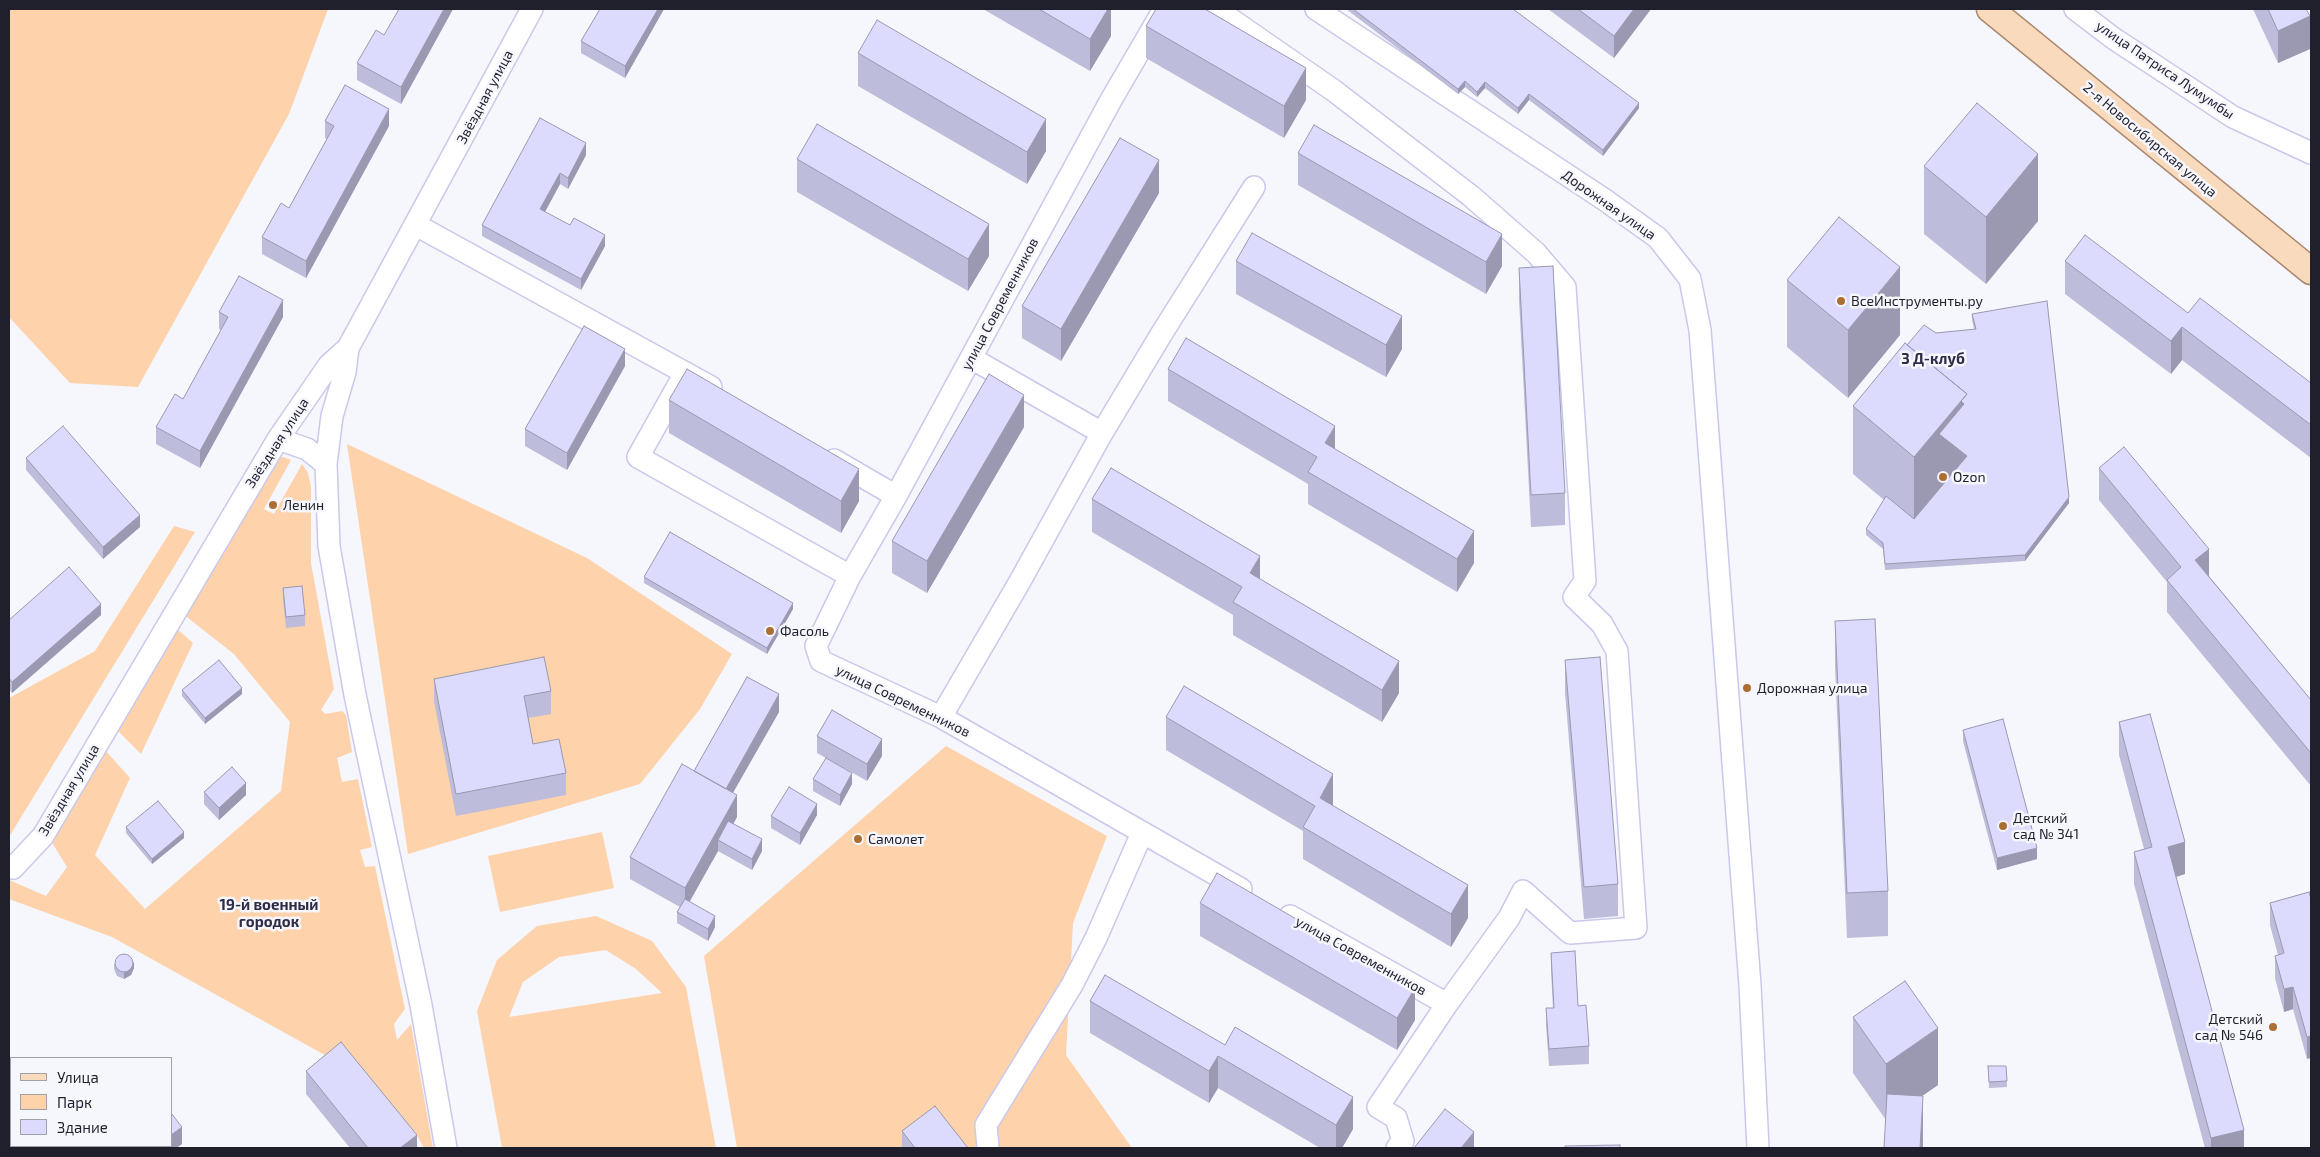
<!DOCTYPE html>
<meta charset="utf-8">
<style>
body{margin:0}
#map{position:relative;width:2320px;height:1157px;overflow:hidden;background:#f6f6fd;font-family:"Exo 2",sans-serif}
canvas{display:block}
.frame{position:absolute;inset:0;border:10px solid #201f2c;pointer-events:none}
.legend{position:absolute;left:10px;top:1057px;width:162px;height:90px;box-sizing:border-box;background:#f6f6fd;border:1px solid #a0a0a9;margin:0;padding:6px 9px;list-style:none;font-size:15px;color:#201f2c}
.legend li{display:flex;align-items:center;gap:10px;height:25px}
.legend b{width:25px;border:1px solid #a0a0a9}
</style>
<div id="map">
<canvas width="2320" height="1157"></canvas>
<div class="frame"></div>
<ul class="legend">
<li><b style="height:6px;background:#fadabd"></b>Улица</li>
<li><b style="height:14px;background:#fed2aa"></b>Парк</li>
<li><b style="height:14px;background:#dcdbfd"></b>Здание</li>
</ul>
</div>
<script>
const ctx = document.querySelector('canvas').getContext('2d');
ctx.lineJoin = 'round';
function fillPath(path, color) {
  ctx.fillStyle = color;
  ctx.fill(path, 'evenodd');
}
function toPath(rows) {
  const path = new Path2D();
  for (const r of rows) {
    if (r.length === 3) {
      path.moveTo(r[0] + r[2], r[1]);
      path.arc(r[0], r[1], r[2], 0, 2 * Math.PI);
      continue;
    }
    path.moveTo(r[0], r[1]);
    for (let i = 2; i < r.length; i += 2) path.lineTo(r[i], r[i + 1]);
  }
  return path;
}
function stroke(path, color, width, dash) {
  ctx.strokeStyle = color;
  ctx.lineWidth = width;
  ctx.lineCap = dash ? 'butt' : 'round';
  ctx.setLineDash(dash || []);
  ctx.stroke(path);
}
function write(font, color, halo, rows, align = 'center') {
  ctx.font = font + ' "Exo 2",sans-serif';
  ctx.lineWidth = 5;
  ctx.setLineDash([]);
  ctx.textBaseline = 'middle';
  ctx.strokeStyle = halo;
  ctx.fillStyle = color;
  for (const [text, x, y, turn = 0] of rows) {
    ctx.save();
    ctx.translate(x, y);
    ctx.rotate((+turn || 0) * Math.PI / 180);
    ctx.textAlign = isNaN(turn) ? turn : align;
    if (halo) ctx.strokeText(text, 0, 0);
    ctx.fillText(text, 0, 0);
    ctx.restore();
  }
}
fillPath(toPath([
 [9,9,328,9,289,114,138,387,70,383,9,317],
 [347,444,587,558,732,654,700,709,640,784,408,854],
 [283,457,291,460,264,509,274,514,302,464,308,473,311,487,311,563,334,689,321,710,325,714,342,711,346,715,352,752,337,758,342,782,358,779,372,847,360,850,365,867,375,866,405,1009,394,1024,397,1040,411,1024,433,1148,424,1148,414,1130,401,1138,341,1064,112,937,9,899,9,880,46,896,67,867,51,841,105,750,130,778,95,855,145,909,281,791,290,722,234,654,183,614,271,460],
 [174,526,195,532,9,837,9,698,95,651],
 [176,628,193,643,141,754,117,730],
 [946,746,1107,836,1073,923,1066,1055,1132,1148,737,1148,704,956],
 [602,832,614,888,500,912,488,856],
 [596,916,652,941,686,987,716,1148,502,1148,477,1011,497,960,537,926],
 [606,950,636,969,662,993,509,1017,523,982,559,957]
]), '#fed2aa');
const minor = toPath([
 [1164,9,1111,100,896,496,850,576,816,646,821,661,941,717,1241,889],
 [1216,9,1333,90,1471,196,1536,253,1565,287,1585,581,1574,597,1602,624,1617,651,1636,928,1570,933,1523,891,1509,918,1447,1004,1378,1107,1396,1118,1403,1141,1397,1148],
 [1316,9,1605,200,1658,238,1690,279,1700,330,1750,985,1758,1148],
 [2075,9,2113,38,2233,117,2311,153],
 [416,225,711,387],
 [348,348,345,372,332,416,326,464,329,546,355,695,421,1005,446,1148],
 [971,358,1102,433],
 [683,377,638,457,850,576],
 [278,439,307,449,326,464],
 [834,460,896,496],
 [941,717,1019,583,1102,433,1162,333,1254,187],
 [9,867,13,868,43,836,278,439,329,365,348,348,532,9],
 [1290,916,1447,1004],
 [988,1148,986,1125,1072,985,1096,938,1142,833]
]);
const major = toPath([
 [1990,9,2311,271]
]);
stroke(minor, '#cac8eb', 24);
stroke(major, '#ab886e', 29);
stroke(minor, '#fff', 21);
stroke(major, '#fadabd', 26);
fillPath(toPath([
 [453,9,401,104,357,80,357,63,384,35],
 [600,9,664,9,625,78,581,53,581,41],
 [983,9,1111,9,1111,36,1090,71],
 [1346,9,1513,9,1639,108,1603,156,1529,100,1518,114,1485,88,1477,97,1465,87,1458,94],
 [1548,9,1651,9,1614,58],
 [2253,9,2306,9,2310,49,2278,63],
 [1146,26,1306,100,1284,138,1146,58],
 [858,53,1046,151,1027,184,858,86],
 [325,121,389,126,306,278,262,254,262,237,289,208,327,139,325,138],
 [1298,153,1502,266,1486,294,1298,185],
 [586,155,568,189,560,184,545,212,605,246,581,290,482,236,482,225],
 [797,159,989,256,968,291,797,192],
 [1924,166,2038,221,1986,284,1924,234],
 [1159,193,1061,361,1022,338,1022,306],
 [1236,261,1402,349,1386,377,1236,294],
 [2065,261,2188,313,2311,383,2311,458,2182,360,2171,374,2065,294],
 [1519,268,1565,493,1565,525,1531,527,1519,300],
 [1787,280,1900,335,1848,398,1787,347],
 [219,312,283,317,200,468,156,444,156,427,183,399,221,330,219,329],
 [1972,314,2069,503,2025,561,1885,570,1883,549,1866,535,1866,529,1884,500,1853,474,1853,406,1936,333,1974,329,1972,320],
 [625,366,567,470,525,446,525,429],
 [1168,369,1335,449,1474,563,1457,592,1308,504,1308,484,1168,401],
 [669,400,859,501,841,533,669,433],
 [1024,427,927,593,892,573,892,541],
 [26,458,140,527,103,559,26,470],
 [2099,468,2209,576,2311,700,2311,786,2167,612,2167,582,2099,500],
 [1092,499,1260,579,1399,693,1382,722,1233,635,1233,615,1092,532],
 [644,577,793,609,767,654,644,583],
 [283,588,305,615,305,626,286,628,283,600],
 [101,615,12,693,9,689,9,620],
 [1835,621,1888,891,1888,936,1847,938,1835,666],
 [1565,660,1618,884,1618,916,1584,919,1565,693],
 [434,679,551,691,551,714,528,718,533,744,566,773,566,795,456,816,434,701],
 [182,690,242,694,205,724,182,696],
 [779,712,733,793,737,817,733,823,762,851,752,870,718,851,689,901,715,927,708,941,677,923,677,912,680,907,630,879,630,857,694,771],
 [1166,717,1333,806,1468,918,1451,947,1303,859,1303,831,1166,750],
 [2119,722,2185,874,2176,877,2244,1148,2205,1148,2134,884,2134,852,2144,849,2119,755],
 [1963,730,2037,859,1997,870,1963,741],
 [817,736,882,756,867,781,817,753],
 [813,779,852,784,840,806,813,791],
 [204,792,246,795,219,820,204,804],
 [817,815,800,845,771,828,771,816],
 [126,827,184,838,152,864,126,833],
 [2309,892,2307,1059,2293,1009,2284,1012,2275,978,2275,956,2278,955,2270,925,2270,903],
 [1200,903,1415,1020,1397,1050,1200,936],
 [1551,953,1578,1006,1589,1046,1589,1064,1549,1066,1546,1025,1546,1008,1553,1008,1551,970],
 [114,964,134,968,131,975,124,979,117,976,114,969],
 [1105,975,1353,1129,1342,1148,1320,1148,1218,1088,1209,1103,1090,1033,1090,1001],
 [1853,1017,1938,1085,1922,1096,1923,1148,1886,1120,1853,1073],
 [1988,1066,2006,1066,2007,1087,1989,1088],
 [306,1071,417,1148,350,1148,306,1094],
 [902,1131,968,1148,902,1148],
 [182,1144,176,1148,142,1148,140,1146,171,1146]
]), '#bdbcda');
fillPath(toPath([
 [444,9,453,9,401,104,401,87],
 [658,9,664,9,625,78,625,66],
 [1108,9,1111,9,1111,36,1090,71,1090,39],
 [1634,9,1651,9,1614,58,1614,36],
 [2310,16,2310,49,2278,63,2278,31],
 [1306,68,1306,100,1284,138,1284,106],
 [1465,81,1465,87,1458,94,1458,89],
 [1485,82,1485,88,1477,97,1477,92],
 [1529,94,1529,100,1518,114,1518,108],
 [1639,103,1639,108,1603,156,1603,150],
 [389,109,389,126,306,278,306,261],
 [1046,119,1046,151,1027,184,1027,152],
 [586,143,586,155,568,189,568,178],
 [2038,154,2038,221,1986,284,1986,217],
 [1159,160,1159,193,1061,361,1061,329],
 [560,173,560,184,540,221,540,209],
 [989,224,989,256,968,291,968,259],
 [1502,234,1502,266,1486,294,1486,262],
 [605,235,605,246,581,290,581,279],
 [1900,267,1900,335,1848,398,1848,330],
 [283,300,283,317,200,468,200,451],
 [1402,316,1402,349,1386,377,1386,345],
 [2182,327,2182,360,2171,374,2171,341],
 [625,349,625,366,567,470,567,453],
 [1967,394,1967,462,1914,525,1914,457],
 [1024,395,1024,427,927,593,927,561],
 [1335,426,1335,458,1325,443],
 [859,469,859,501,841,533,841,501],
 [2069,497,2069,503,2025,561,2025,555],
 [140,515,140,527,103,559,103,547],
 [1474,531,1474,563,1457,592,1457,559],
 [2209,549,2209,582,2195,560],
 [1260,556,1260,589,1250,573],
 [793,603,793,609,767,654,767,648],
 [101,604,101,615,12,693,12,682],
 [1399,661,1399,693,1382,722,1382,690],
 [242,688,242,694,205,724,205,718],
 [779,694,779,712,723,810,723,793],
 [882,739,882,756,867,781,867,764],
 [852,773,852,784,840,806,840,795],
 [1333,774,1333,807,1320,798],
 [246,783,246,795,219,820,219,808],
 [737,795,737,817,723,843,718,840,718,851,685,910,685,888],
 [817,804,817,815,800,845,800,833],
 [184,832,184,838,152,864,152,859],
 [762,839,762,851,752,870,752,859],
 [2185,842,2185,874,2168,879,2168,847],
 [2037,848,2037,859,1997,870,1997,858],
 [1468,885,1468,918,1451,947,1451,914],
 [715,916,715,927,708,941,708,929],
 [134,962,134,968,131,975,124,979,124,973],
 [2293,987,2293,1009,2284,1012,2284,989],
 [1415,988,1415,1020,1397,1050,1397,1018],
 [1938,1028,1938,1085,1886,1121,1886,1064],
 [2311,1036,2311,1058,2307,1059,2307,1037],
 [1218,1056,1218,1088,1209,1103,1209,1071],
 [1923,1096,1923,1148,1920,1148],
 [1353,1097,1353,1129,1342,1148,1336,1148,1336,1125],
 [182,1127,182,1144,176,1148,155,1148,157,1146,171,1146,171,1135],
 [2244,1130,2244,1148,2211,1148,2211,1138],
 [1474,1132,1474,1148,1461,1148],
 [417,1135,417,1148,400,1148]
]), '#9a99b1');
const building = toPath([
 [399,9,444,9,401,87,357,63,376,30,384,35,399,9],
 [600,9,658,9,625,66,581,41,600,9],
 [1039,9,1108,9,1090,39,1039,9],
 [1156,9,1205,9,1306,68,1284,106,1146,26,1156,9],
 [1353,9,1513,9,1639,103,1603,150,1529,94,1518,108,1485,82,1477,92,1465,81,1458,89,1353,9],
 [1578,9,1634,9,1614,36,1578,9],
 [2268,9,2306,9,2310,16,2278,31,2268,9],
 [877,20,1046,119,1027,152,858,53,877,20],
 [345,85,389,109,306,261,262,237,281,203,289,208,334,126,325,121,345,85],
 [1977,103,2038,154,1986,217,1924,166,1977,103],
 [540,118,586,143,568,178,560,173,540,209,570,225,574,218,605,235,581,279,482,225,540,118],
 [817,124,989,224,968,259,797,159,817,124],
 [1314,125,1502,234,1486,262,1298,153,1314,125],
 [1120,138,1159,160,1061,329,1022,306,1120,138],
 [1839,217,1900,267,1848,330,1787,280,1839,217],
 [1252,233,1402,316,1386,345,1236,261,1252,233],
 [2085,235,2188,313,2200,298,2311,383,2311,425,2182,327,2171,341,2065,261,2085,235],
 [1553,266,1565,493,1531,495,1519,268,1553,266],
 [239,276,283,300,200,451,156,427,175,394,183,399,228,317,219,312,239,276],
 [2047,301,2069,497,2025,555,1885,564,1883,543,1866,529,1886,496,1914,519,1967,456,1939,434,1964,404,1961,401,1967,394,1907,345,1924,325,1936,333,1976,329,1972,314,2047,301],
 [584,326,625,349,567,453,525,429,584,326],
 [1186,338,1335,426,1325,443,1474,531,1457,559,1308,472,1317,457,1168,369,1186,338],
 [1905,343,1967,394,1914,457,1853,406,1905,343],
 [687,369,859,469,841,501,669,400,687,369],
 [989,374,1024,395,927,561,892,541,989,374],
 [63,426,140,515,103,547,26,458,63,426],
 [2124,447,2209,549,2195,560,2311,700,2311,753,2167,580,2181,567,2099,468,2124,447],
 [1111,468,1260,556,1250,573,1399,661,1382,690,1233,602,1242,587,1092,499,1111,468],
 [670,532,793,603,767,648,644,577,670,532],
 [69,567,101,604,12,682,9,678,9,620,69,567],
 [302,586,305,615,286,617,283,588,302,586],
 [1875,619,1888,891,1847,893,1835,621,1875,619],
 [544,657,551,691,524,696,533,744,559,739,566,773,456,794,434,679,544,657],
 [1600,657,1618,884,1584,887,1565,660,1600,657],
 [219,660,242,688,205,718,182,690,219,660],
 [747,677,779,694,726,789,694,771,747,677],
 [1184,686,1333,774,1320,798,1468,885,1451,914,1303,827,1315,806,1166,717,1184,686],
 [832,710,882,739,867,764,817,736,832,710],
 [2150,714,2185,842,2168,847,2244,1130,2211,1138,2134,852,2152,847,2119,722,2150,714],
 [2003,719,2037,848,1997,858,1963,730,2003,719],
 [826,758,852,773,840,795,813,779,826,758],
 [682,764,737,795,685,888,630,857,682,764],
 [232,767,246,783,219,808,204,792,232,767],
 [789,787,817,804,800,833,771,816,789,787],
 [158,801,184,832,152,859,126,827,158,801],
 [728,821,762,839,752,859,718,840,728,821],
 [1217,873,1415,988,1397,1018,1200,903,1217,873],
 [2309,892,2311,899,2311,1036,2307,1037,2293,987,2284,989,2275,956,2284,953,2270,903,2309,892],
 [685,899,715,916,708,929,677,912,685,899],
 [1575,951,1578,1006,1586,1005,1589,1046,1549,1049,1546,1008,1554,1008,1551,953,1575,951],
 [124,963,9],
 [1105,975,1225,1045,1235,1027,1353,1097,1336,1125,1218,1056,1209,1071,1090,1001,1105,975],
 [1905,981,1938,1028,1886,1064,1853,1017,1905,981],
 [341,1042,417,1135,400,1148,368,1148,306,1071,341,1042],
 [1988,1066,2006,1066,2007,1081,1989,1082,1988,1066],
 [1887,1094,1923,1096,1920,1148,1884,1148,1887,1094],
 [935,1106,968,1148,915,1148,902,1131,935,1106],
 [1445,1109,1474,1132,1461,1148,1414,1148,1445,1109],
 [171,1113,182,1127,171,1135,171,1113],
 [1620,1145,1620,1148,1565,1148,1565,1146,1620,1145]
]);
fillPath(building, '#dcdbfd');
stroke(building, '#9a99b1', 1);
for (const [x, y, r, color] of [
 [1841,301,5,"#ac6f33"],
 [1943,477,5,"#ac6f33"],
 [273,505,5,"#ac6f33"],
 [770,631,5,"#ac6f33"],
 [1747,688,5,"#ac6f33"],
 [2003,826,5,"#ac6f33"],
 [858,839,5,"#ac6f33"],
 [2273,1027,5,"#ac6f33"]
]) {
  const dot = new Path2D();
  dot.arc(x, y, r, 0, 2 * Math.PI);
  ctx.fillStyle = color;
  ctx.fill(dot);
  stroke(dot, '#f6f6fd', 2);
}
write('14px', '#201f2c', '#f6f6fd', [
 ["улица Патриса Лумумбы",2165,70,34],
 ["Звёздная улица",485,97,-62],
 ["2-я Новосибирская улица",2150,140,40],
 ["Дорожная улица",1609,205,35],
 ["улица Современников",1000,304,-62],
 ["Звёздная улица",277,443,-57],
 ["улица Современников",903,701,26],
 ["Звёздная улица",69,790,-59],
 ["улица Современников",1361,956,29]
]);
write('14px', '#201f2c', '#f6f6fd', [
 ["ВсеИнструменты.ру",1851,301],
 ["Ozon",1953,477],
 ["Ленин",283,505],
 ["Фасоль",780,631],
 ["Дорожная улица",1757,688],
 ["Детский",2013,818],
 ["сад № 341",2013,834],
 ["Самолет",868,839],
 ["Детский",2263,1019,"right"],
 ["сад № 546",2263,1035,"right"]
], 'left');
write('bold 15px', '#2f2c47', '#f6f6fd', [
 ["3 Д-клуб",1933,359],
 ["19-й военный",269,905],
 ["городок",269,922]
]);
</script>
